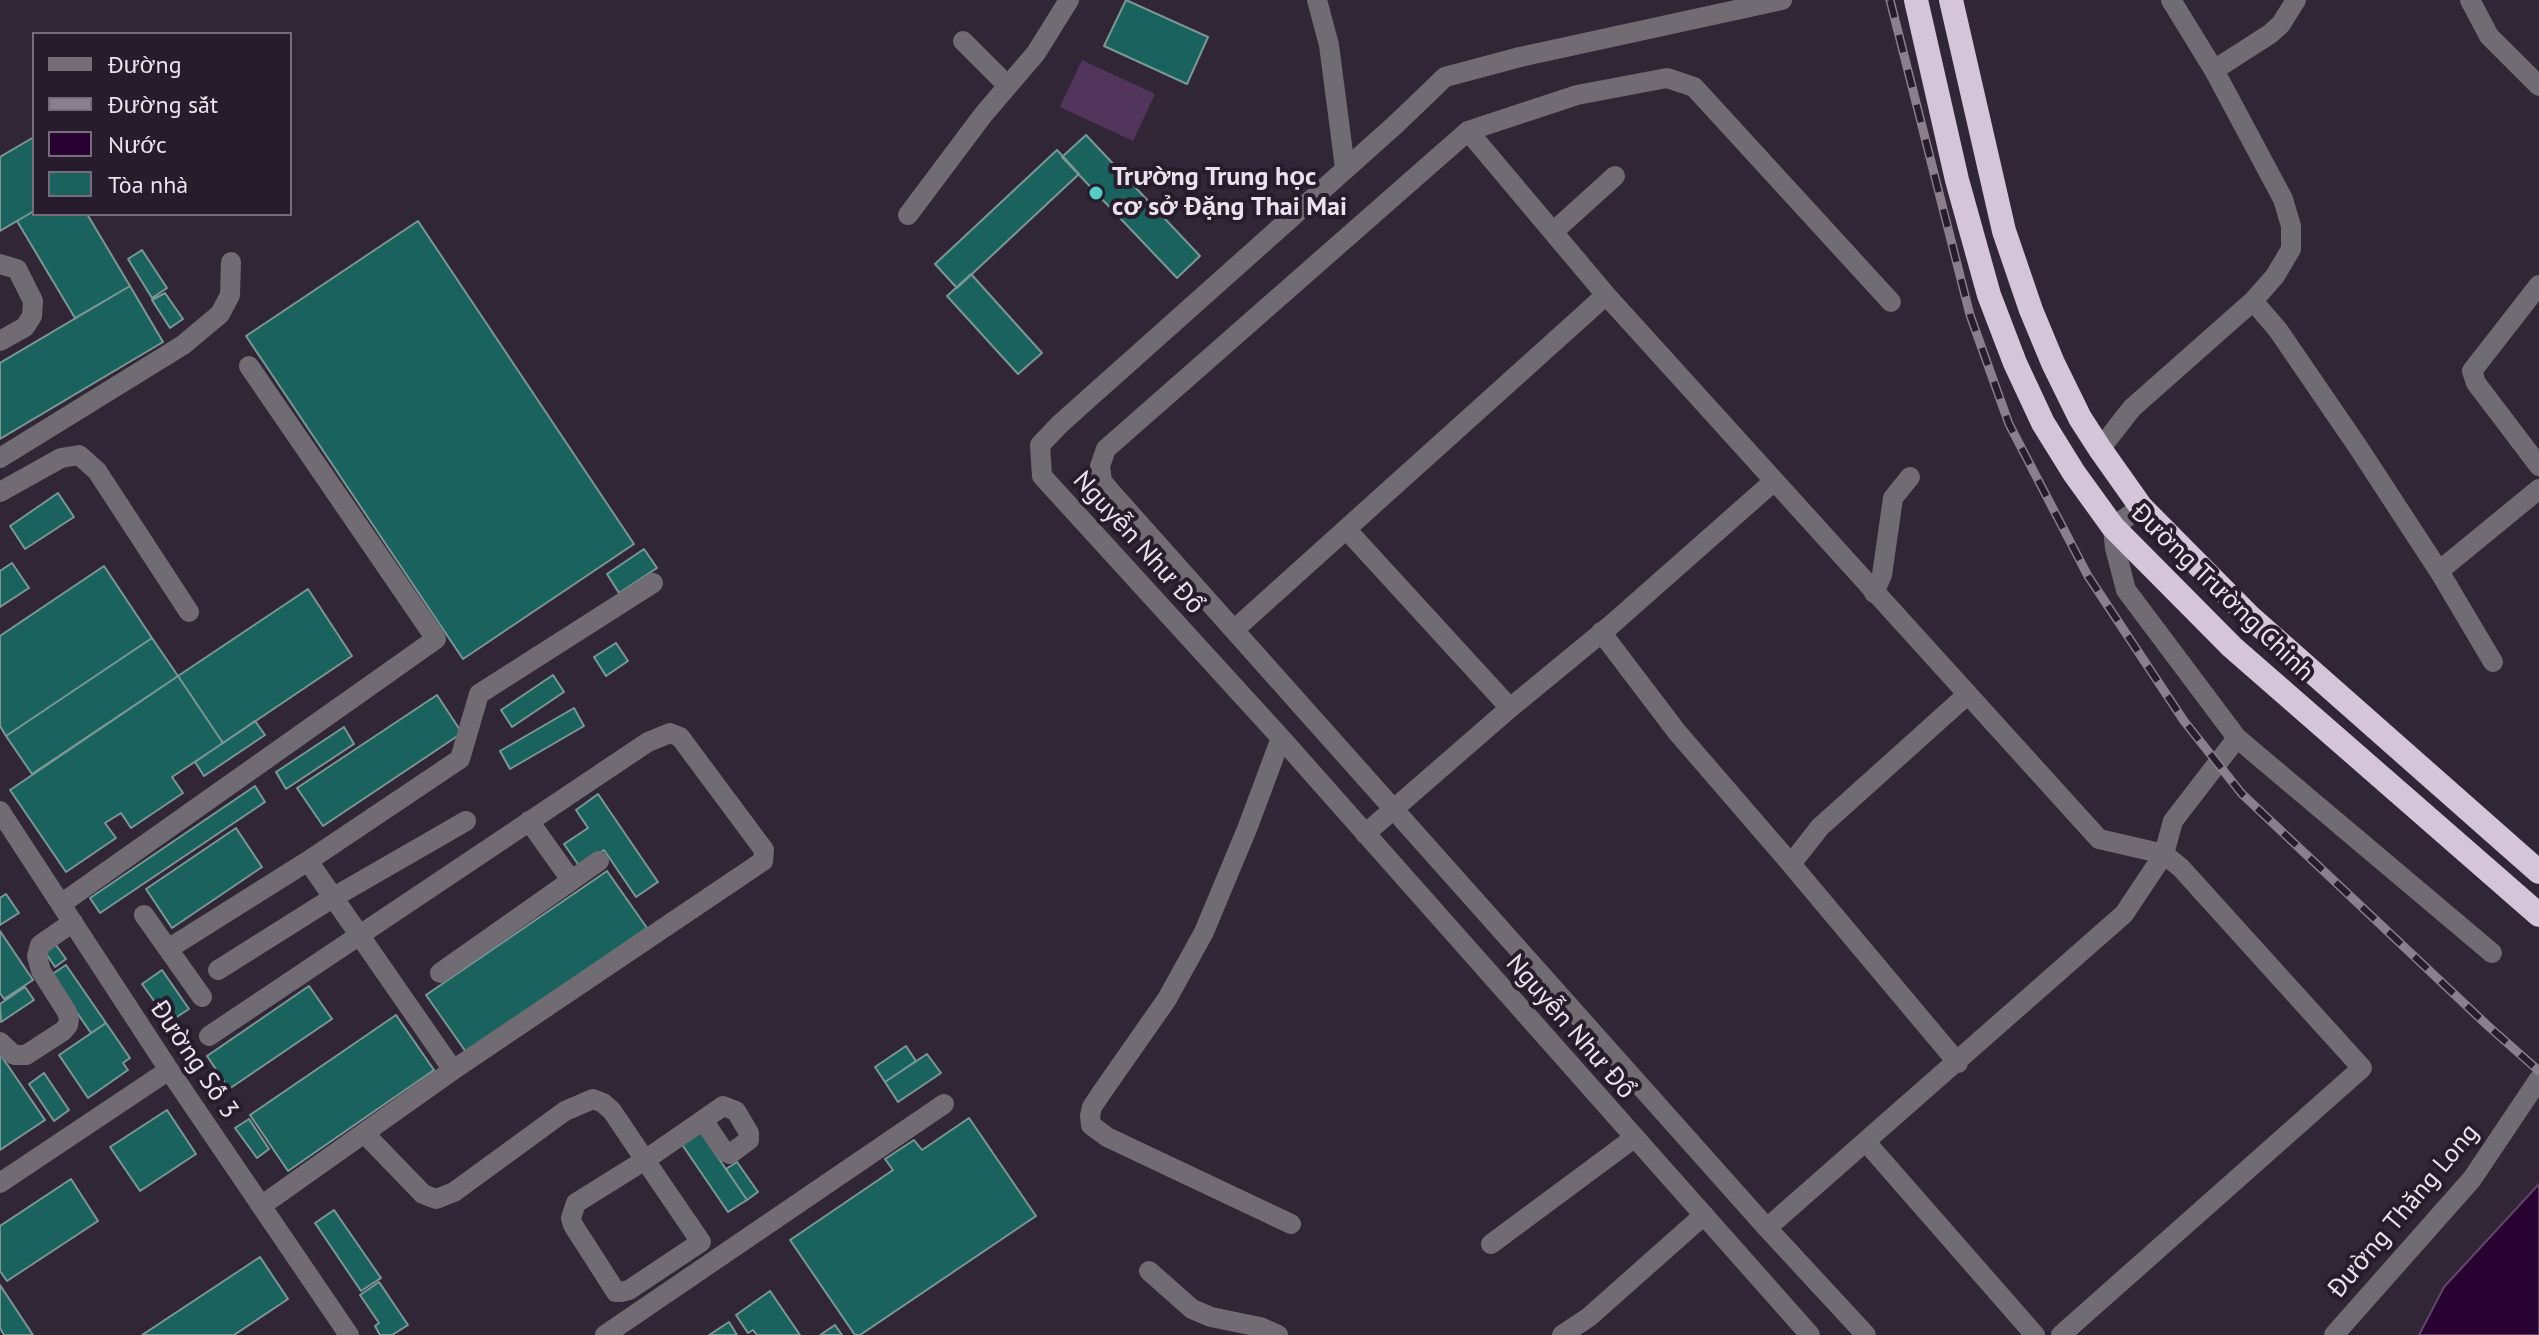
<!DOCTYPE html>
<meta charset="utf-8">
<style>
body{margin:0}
#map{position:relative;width:2539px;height:1335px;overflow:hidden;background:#312635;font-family:"PT Sans",sans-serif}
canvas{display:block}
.legend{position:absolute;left:32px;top:32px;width:260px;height:184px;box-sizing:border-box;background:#271c2b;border:2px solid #756b79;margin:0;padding:10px 14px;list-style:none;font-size:24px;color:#eae2ed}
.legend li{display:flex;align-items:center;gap:16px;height:40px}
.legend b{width:40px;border:2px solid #756b79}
</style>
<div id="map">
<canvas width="2539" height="1335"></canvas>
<ul class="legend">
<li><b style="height:10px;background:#716b73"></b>Đường</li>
<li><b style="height:10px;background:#8a808d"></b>Đường sắt</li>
<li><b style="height:22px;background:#280332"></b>Nước</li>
<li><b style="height:22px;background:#19625e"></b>Tòa nhà</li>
</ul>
</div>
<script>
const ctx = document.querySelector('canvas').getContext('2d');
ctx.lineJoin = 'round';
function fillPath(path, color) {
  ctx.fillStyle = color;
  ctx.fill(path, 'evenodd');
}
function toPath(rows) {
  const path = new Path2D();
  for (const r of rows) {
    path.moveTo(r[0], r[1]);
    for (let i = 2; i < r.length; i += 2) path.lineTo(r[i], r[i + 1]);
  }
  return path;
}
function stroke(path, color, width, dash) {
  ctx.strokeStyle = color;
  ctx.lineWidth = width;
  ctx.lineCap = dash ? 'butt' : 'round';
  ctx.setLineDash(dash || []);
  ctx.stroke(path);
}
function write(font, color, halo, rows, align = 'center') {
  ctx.font = font + ' "PT Sans",sans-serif';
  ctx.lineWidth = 8;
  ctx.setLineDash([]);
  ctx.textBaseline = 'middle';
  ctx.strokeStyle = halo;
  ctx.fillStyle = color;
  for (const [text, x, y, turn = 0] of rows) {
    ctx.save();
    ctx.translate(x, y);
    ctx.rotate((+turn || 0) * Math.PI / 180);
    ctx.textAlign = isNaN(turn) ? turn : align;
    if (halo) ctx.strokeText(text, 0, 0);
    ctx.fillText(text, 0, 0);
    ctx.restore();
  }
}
fillPath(toPath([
 [1082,60,1155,94,1133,141,1060,107]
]), '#52355c');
const water = toPath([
 [2539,1184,2539,1335,2419,1335,2444,1287,2539,1184]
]);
fillPath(water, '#280332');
stroke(water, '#62466a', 2);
const building = toPath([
 [1126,0,1208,37,1187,84,1104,46,1126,0],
 [1086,135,1200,256,1177,278,1062,157,1086,135],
 [34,137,34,211,0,231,0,157,34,137],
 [1057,150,1079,174,957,288,935,264,1057,150],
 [34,211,34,214,87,214,130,286,75,318,17,221,34,211],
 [418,221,634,544,463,659,246,336,418,221],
 [142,250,167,288,152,298,128,259,142,250],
 [971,274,1042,353,1018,374,947,296,971,274],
 [130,286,163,342,0,439,0,363,130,286],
 [165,293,183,319,170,328,152,300,165,293],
 [58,493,74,517,25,549,10,526,58,493],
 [644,549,657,568,619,593,607,574,644,549],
 [12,563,29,588,0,607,0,571,12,563],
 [104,566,152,638,6,736,0,726,0,636,104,566],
 [308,589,352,656,223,743,178,676,308,589],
 [152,638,178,676,32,774,6,736,152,638],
 [616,643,628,661,606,676,594,657,616,643],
 [553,675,564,692,512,727,501,710,553,675],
 [178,676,223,743,172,777,183,793,131,828,121,813,105,823,116,838,66,872,10,790,178,676],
 [437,695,462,733,323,826,297,788,437,695],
 [574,708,584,726,510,769,500,751,574,708],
 [255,721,265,735,204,776,195,762,255,721],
 [344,727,354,744,286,789,276,772,344,727],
 [255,786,265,802,100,913,90,898,255,786],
 [598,794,658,882,636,897,604,850,580,867,564,844,588,828,576,810,598,794],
 [236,828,262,867,172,928,146,889,236,828],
 [607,871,647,928,466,1052,426,995,607,871],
 [6,894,19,913,0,925,0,898,6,894],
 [0,931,33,980,4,999,0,993,0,931],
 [56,945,66,959,55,967,45,952,56,945],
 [66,965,106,1023,91,1033,51,975,66,965],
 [162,970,189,1009,169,1022,142,984,162,970],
 [309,986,332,1019,229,1089,207,1056,309,986],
 [25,987,34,1000,1,1022,0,1004,25,987],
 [396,1015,434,1070,288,1171,250,1115,396,1015],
 [106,1023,130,1058,123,1063,128,1070,88,1098,59,1055,106,1023],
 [906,1046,916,1061,885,1082,875,1067,906,1046],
 [0,1054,45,1120,0,1150,0,1054],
 [927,1054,941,1073,898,1102,885,1082,927,1054],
 [44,1073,69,1110,54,1121,29,1084,44,1073],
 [167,1110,196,1154,140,1191,110,1147,167,1110],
 [969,1118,1036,1216,860,1335,855,1335,790,1240,893,1170,885,1159,914,1140,922,1150,969,1118],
 [249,1119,269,1149,257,1158,235,1128,249,1119],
 [700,1131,747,1200,728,1212,681,1143,700,1131],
 [737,1162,758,1192,747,1200,726,1169,737,1162],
 [71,1179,98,1221,7,1281,0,1271,0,1226,71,1179],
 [334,1210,381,1278,361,1291,315,1223,334,1210],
 [260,1257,288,1299,234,1335,142,1335,260,1257],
 [379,1282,408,1325,392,1335,380,1335,375,1326,379,1323,360,1295,379,1282],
 [0,1285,33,1335,4,1335,0,1328,0,1285],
 [770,1291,800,1335,757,1335,753,1330,748,1333,736,1315,770,1291],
 [729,1322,737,1335,709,1335,729,1322],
 [835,1325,842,1335,820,1335,835,1325]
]);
fillPath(building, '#19625e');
stroke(building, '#7b9795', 2);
stroke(toPath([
 [1317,0,1329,45,1345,168],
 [1782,0,1520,57,1445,77,1395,125,1060,424,1040,445,1042,476,1281,738,1810,1335],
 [2470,0,2489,36,2539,86],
 [963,41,1008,86],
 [2214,70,2270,34,2281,24,2296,0],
 [1468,131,1606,295,2099,839,2164,854,2181,868,2362,1068,2061,1335],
 [908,215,983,115,1036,53,1069,0],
 [1553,232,1615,176],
 [0,264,17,269,33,301,32,316,25,327,0,341],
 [2539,285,2472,371,2476,383,2539,466],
 [2253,301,2278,330,2358,447,2439,571,2493,662],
 [2100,449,2132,408,2253,301,2275,276,2291,249,2291,226,2283,199,2214,70,2171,0],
 [0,458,183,345,220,314,230,295,231,262],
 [0,492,61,458,79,455,97,471,189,612],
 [1346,529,1510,708],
 [2439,571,2539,489],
 [1874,593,1882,575,1893,498,1910,477],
 [1234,630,1606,295],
 [1601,632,1677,732,1791,864,1820,827,1968,694],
 [1281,738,1247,829,1204,932,1167,999,1102,1092,1092,1107,1090,1116,1091,1125,1107,1137,1291,1224],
 [2237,738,2492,953],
 [0,811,169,1070,349,1335],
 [529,821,571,880],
 [1365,834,1510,708,1611,625,1773,482],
 [308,861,453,1070],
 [1791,864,1958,1063],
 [61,904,436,639,249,366],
 [144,915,202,997],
 [168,949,308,861,460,759,479,694,653,583],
 [218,970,334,897,466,821],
 [440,973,599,861],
 [209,1036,648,742,670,733,680,737,764,850,763,861,453,1070,261,1206],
 [0,1042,14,1055,26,1055,63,1031,68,1025,69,1019,67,1012,41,971,37,956,40,945,73,922],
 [364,1133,423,1194,436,1199,454,1192,565,1111,593,1099,603,1103,612,1111,645,1160,701,1242,629,1290,621,1292,616,1292,573,1225,571,1218,576,1203,645,1160,703,1120,723,1106,736,1111,749,1133,749,1140,730,1154,724,1151,703,1120],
 [1866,1142,2035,1335],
 [0,1183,169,1070],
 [1767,1228,2124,914,2164,854,2173,821,2237,738,2126,590,2115,548,2113,527,2141,507],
 [1491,1244,1634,1138],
 [1149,1271,1192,1309,1211,1317,1260,1327,1278,1335],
 [605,1335,944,1104],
 [1562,1335,1589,1317,1704,1215],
 [1866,1335,1767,1228,1110,491,1102,481,1100,466,1106,449,1468,131,1577,95,1667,78,1694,87,1891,302],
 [2334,1335,2472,1179,2539,1079]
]), '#716b73', 20);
stroke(toPath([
 [1916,0,1957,180,1989,295,2015,363,2043,423,2074,473,2113,527,2232,647,2539,915],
 [1951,0,2004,231,2031,310,2053,363,2080,418,2100,449,2141,507,2249,616,2539,872]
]), '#d4c5d9', 24);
const rail = toPath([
 [1890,0,1970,315,2009,424,2088,576,2184,721,2242,794,2488,1026,2539,1071]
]);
stroke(rail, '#8a808d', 9);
stroke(rail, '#271c2b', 6, [18]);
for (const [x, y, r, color] of [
 [1096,193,8,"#54cdc7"]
]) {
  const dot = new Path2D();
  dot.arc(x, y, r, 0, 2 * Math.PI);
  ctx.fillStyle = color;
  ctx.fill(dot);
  stroke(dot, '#271c2b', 3);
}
write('bold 26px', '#eae2ed', '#271c2b', [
 ["Trường Trung học",1112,178],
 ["cơ sở Đặng Thai Mai",1112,208]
], 'left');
write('26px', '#eae2ed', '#271c2b', [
 ["Nguyễn Như Đổ",1138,543,48],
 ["Đường Trường Chinh",2222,593,44],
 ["Nguyễn Như Đổ",1570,1027,49],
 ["Đường Số 3",194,1060,56],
 ["Đường Thăng Long",2404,1211,-50]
]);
</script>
